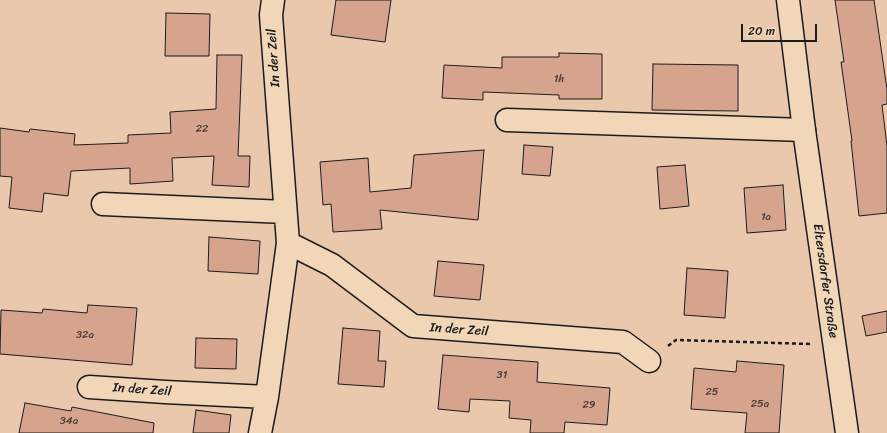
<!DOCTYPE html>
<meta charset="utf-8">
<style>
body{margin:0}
#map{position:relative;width:887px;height:433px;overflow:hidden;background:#eac8ac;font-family:Sriracha,sans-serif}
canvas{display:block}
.scale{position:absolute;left:741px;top:24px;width:76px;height:18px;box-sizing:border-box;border:2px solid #1c1c1c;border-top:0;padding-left:5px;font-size:12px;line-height:14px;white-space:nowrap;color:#1c1c1c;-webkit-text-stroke:3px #f1d7b8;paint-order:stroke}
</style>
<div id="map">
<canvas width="887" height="433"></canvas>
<div class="scale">20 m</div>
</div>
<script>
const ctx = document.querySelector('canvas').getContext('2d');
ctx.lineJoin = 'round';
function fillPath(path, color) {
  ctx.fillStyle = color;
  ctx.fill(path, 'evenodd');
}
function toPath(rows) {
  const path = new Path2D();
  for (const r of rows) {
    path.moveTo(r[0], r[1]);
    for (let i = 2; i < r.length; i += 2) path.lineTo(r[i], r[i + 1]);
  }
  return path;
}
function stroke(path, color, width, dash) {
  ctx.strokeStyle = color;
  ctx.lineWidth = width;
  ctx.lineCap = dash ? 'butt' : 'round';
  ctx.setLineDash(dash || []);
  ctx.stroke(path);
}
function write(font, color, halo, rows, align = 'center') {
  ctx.font = font + ' Sriracha,sans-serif';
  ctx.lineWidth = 4;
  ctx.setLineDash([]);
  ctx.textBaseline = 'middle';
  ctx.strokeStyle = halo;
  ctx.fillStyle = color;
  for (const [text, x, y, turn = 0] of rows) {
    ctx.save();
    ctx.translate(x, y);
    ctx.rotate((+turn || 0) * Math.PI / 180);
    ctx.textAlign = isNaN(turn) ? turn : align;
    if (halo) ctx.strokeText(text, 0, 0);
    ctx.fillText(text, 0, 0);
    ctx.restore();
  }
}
const building = toPath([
 [336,0,391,0,385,42,331,35,336,0],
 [835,0,874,0,887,89,887,104,882,105,887,146,887,213,859,216,851,141,852,141,841,62,844,62,835,0],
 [166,13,210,14,209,56,165,56,166,13],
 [559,53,602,54,602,99,559,99,559,95,483,92,483,100,442,98,444,65,502,68,502,57,559,57,559,53],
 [217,55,242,55,238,156,250,156,249,187,212,185,214,156,172,158,173,181,130,184,130,168,71,171,68,196,44,193,42,212,9,208,12,177,0,176,0,128,29,132,30,129,75,134,74,145,128,143,128,135,171,133,170,112,216,109,217,55],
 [653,64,738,65,738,111,652,110,653,64],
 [524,145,553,147,550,176,522,174,524,145],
 [484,150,478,220,380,210,382,229,333,232,331,204,323,205,320,162,368,158,370,192,411,188,414,155,484,150],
 [685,165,689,206,660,209,657,167,685,165],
 [783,185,786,230,747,233,744,188,783,185],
 [209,237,260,241,258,274,208,271,209,237],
 [438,261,484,265,480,300,434,296,438,261],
 [687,268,728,271,725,318,684,315,687,268],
 [88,305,137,308,132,365,0,354,1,310,42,313,43,309,87,313,88,305],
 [887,311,887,332,866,336,862,316,887,311],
 [343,328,380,331,378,361,386,361,384,387,338,384,343,328],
 [196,338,237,339,236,369,195,368,196,338],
 [443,355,538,362,537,382,610,388,607,425,565,422,564,433,530,433,531,420,509,418,510,401,470,399,469,412,438,409,443,355],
 [737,361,784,365,779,433,745,433,747,413,691,409,694,368,736,372,737,361],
 [25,403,71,411,72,407,154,423,153,433,19,433,25,403],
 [196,410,231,415,229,433,193,433,196,410]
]);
fillPath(building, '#d6a38d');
stroke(building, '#1c1c1c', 1);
const minor = toPath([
 [507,120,804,130],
 [103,204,285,212],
 [288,243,332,265,413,326,623,342,649,361],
 [89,387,165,392,267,397],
 [260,433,267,397,288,243,271,15,273,0]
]);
const tertiary = toPath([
 [788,0,804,130,847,433]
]);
stroke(minor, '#1c1c1c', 25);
stroke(tertiary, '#1c1c1c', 25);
stroke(toPath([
 [668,346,676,340,811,344]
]), '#1c1c1c', 2.5, [4, 3]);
stroke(minor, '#f1d7b8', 22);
stroke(tertiary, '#f1d7b8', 22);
write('11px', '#4a3e38', null, [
 ["1h",559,79],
 ["22",202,129],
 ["1a",766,217],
 ["32a",85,335],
 ["31",502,375],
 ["25",712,392],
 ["25a",760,404],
 ["29",589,405],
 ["34a",69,421]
]);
write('13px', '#1c1c1c', '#f1d7b8', [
 ["In der Zeil",274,58,-94],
 ["Eltersdorfer Straße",825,281,82],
 ["In der Zeil",459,330,4],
 ["In der Zeil",142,390,4]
]);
</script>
